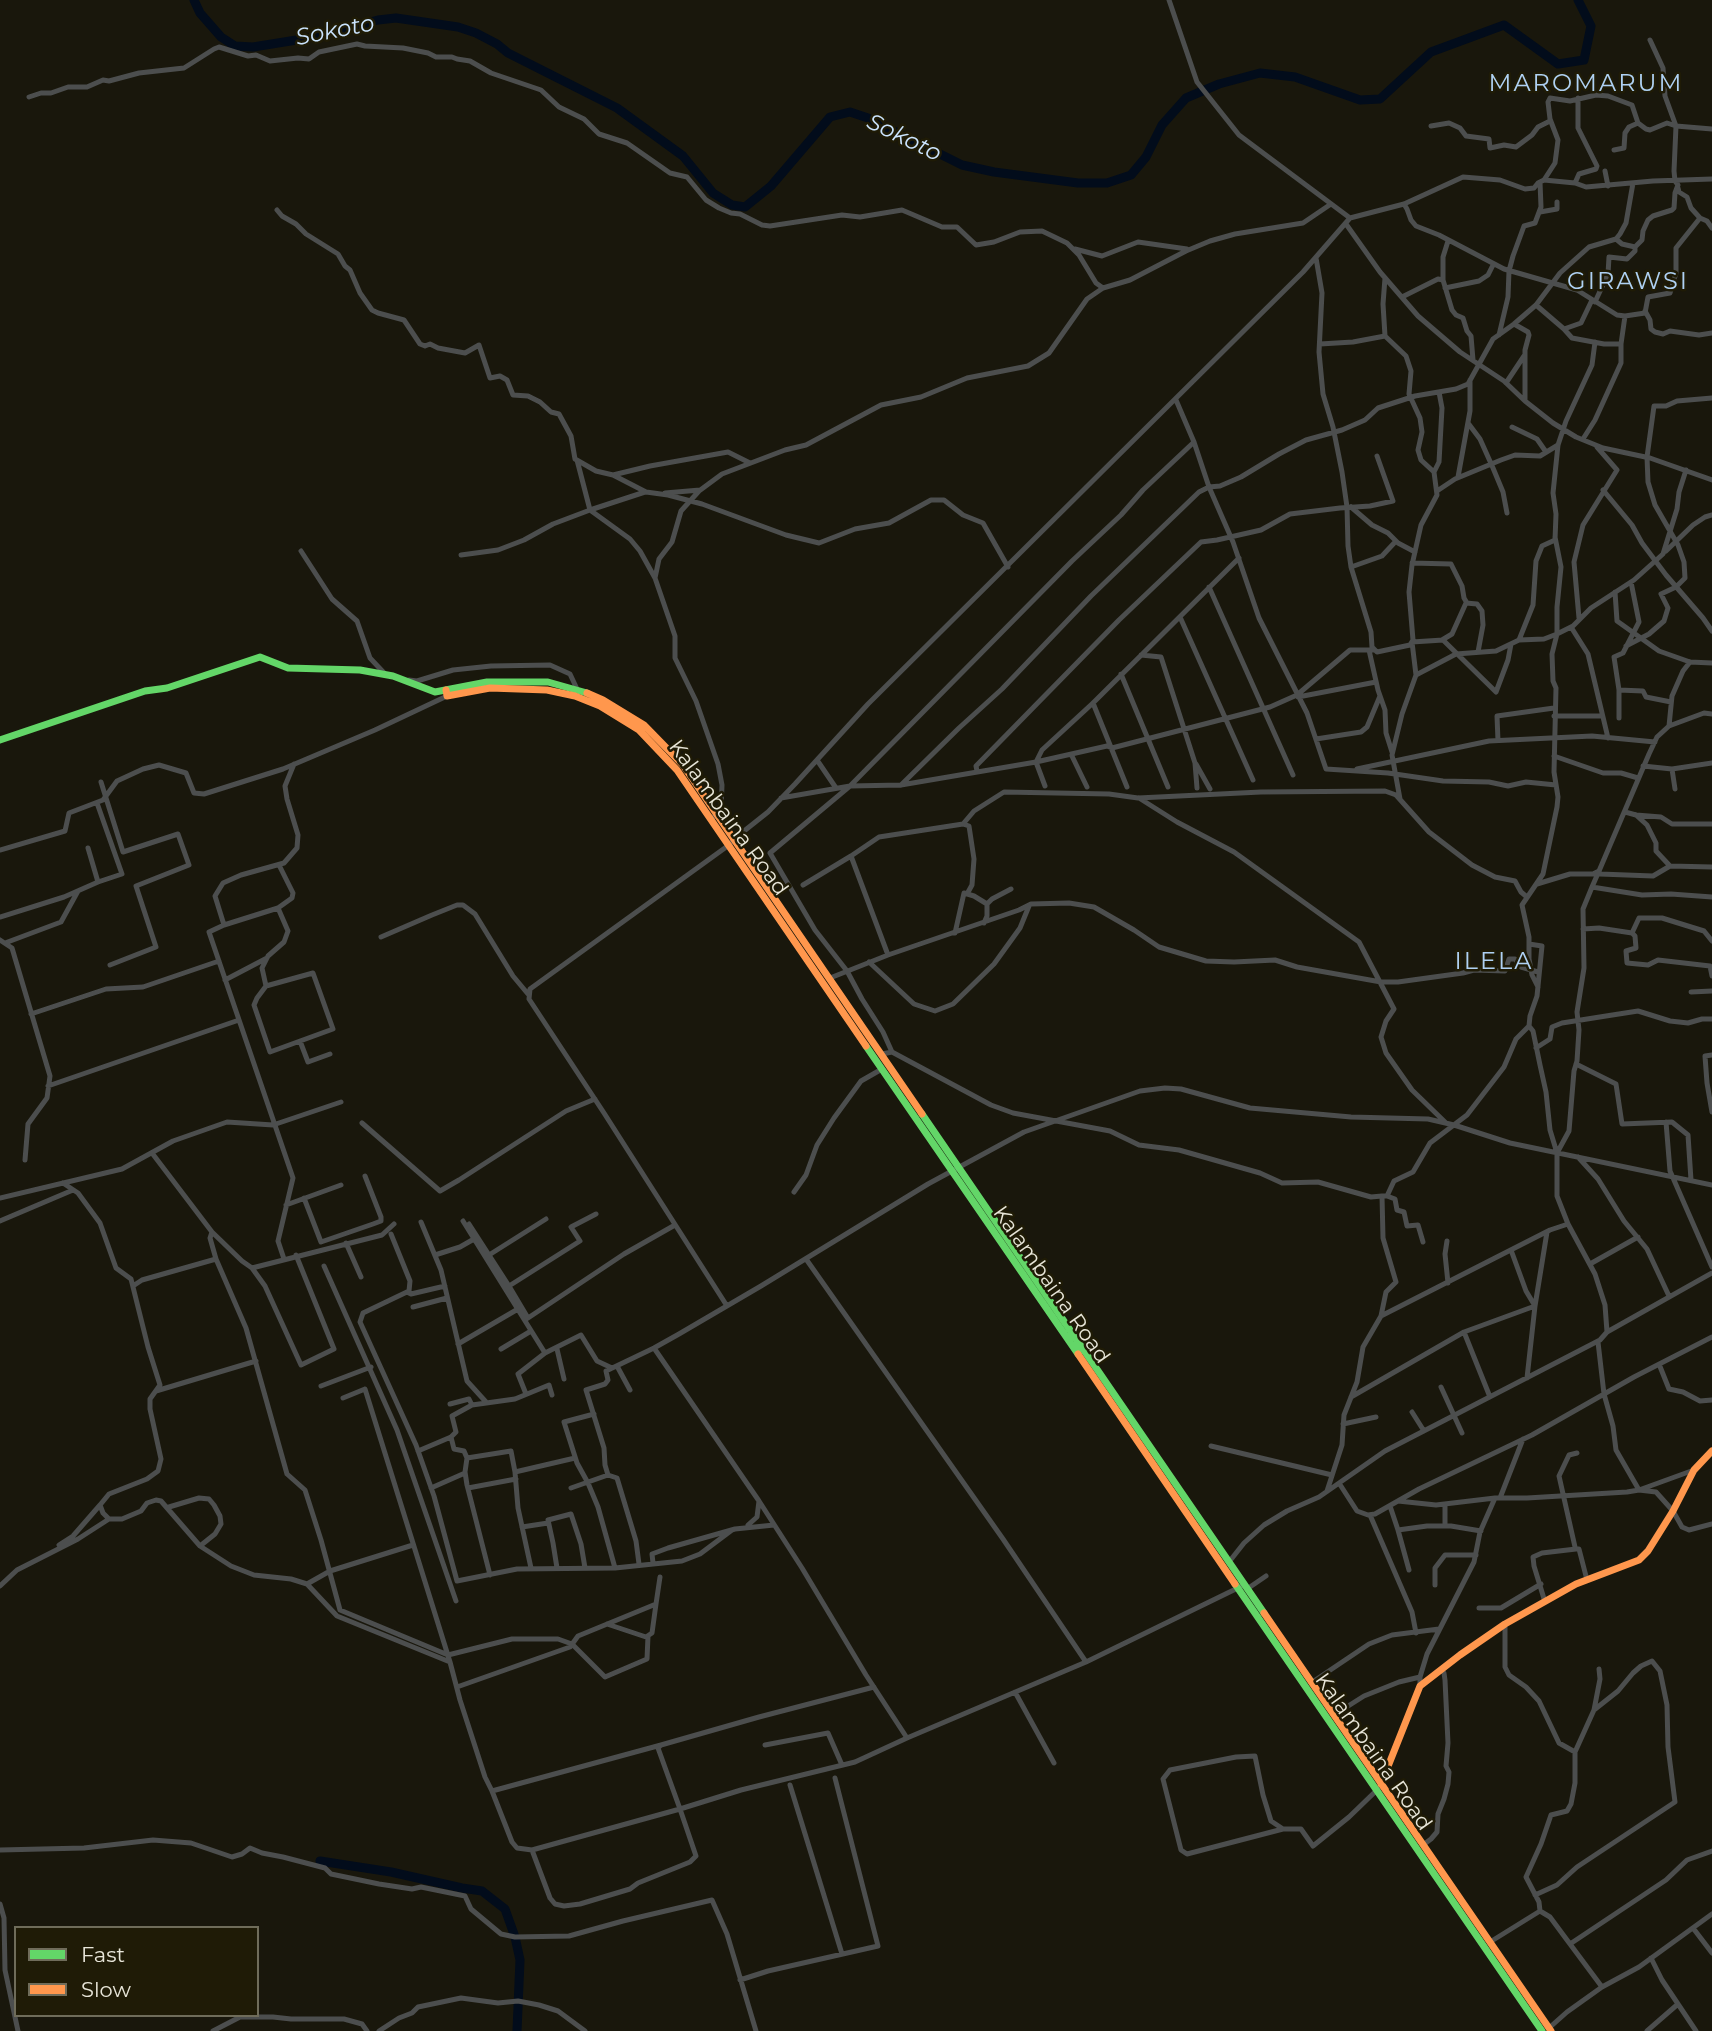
<!DOCTYPE html>
<style>
body{margin:0}
#map{position:relative;width:1712px;height:2031px;overflow:hidden;background:#19170c;font-family:Montserrat,sans-serif}
canvas{display:block}
.legend{position:absolute;left:14px;top:1926px;width:245px;height:91px;box-sizing:border-box;background:#1f1b06;border:2px solid #6f6c5a;margin:0;padding:9px 12px;list-style:none;font-size:21px;color:#e8e6d9}
.legend li{display:flex;align-items:center;gap:14px;height:35px}
.legend b{width:35px;border:2px solid #6f6c5a}
</style>
<div id="map">
<canvas width="1712" height="2031"></canvas>
<ul class="legend">
<li><b style="height:9px;background:#63d668"></b>Fast</li>
<li><b style="height:9px;background:#ff974d"></b>Slow</li>
</ul>
</div>
<script>
const ctx = document.querySelector('canvas').getContext('2d');
ctx.lineJoin = 'round';
function toPath(rows) {
  const path = new Path2D();
  for (const r of rows) {
    path.moveTo(r[0], r[1]);
    for (let i = 2; i < r.length; i += 2) path.lineTo(r[i], r[i + 1]);
  }
  return path;
}
function stroke(path, color, width, dash) {
  ctx.strokeStyle = color;
  ctx.lineWidth = width;
  ctx.lineCap = dash ? 'butt' : 'round';
  ctx.setLineDash(dash || []);
  ctx.stroke(path);
}
function write(font, color, halo, rows, align = 'center') {
  ctx.font = font + ' Montserrat,sans-serif';
  ctx.lineWidth = 5;
  ctx.setLineDash([]);
  ctx.textBaseline = 'middle';
  ctx.strokeStyle = halo;
  ctx.fillStyle = color;
  for (const [text, x, y, turn = 0] of rows) {
    ctx.save();
    ctx.translate(x, y);
    ctx.rotate((+turn || 0) * Math.PI / 180);
    ctx.textAlign = isNaN(turn) ? turn : align;
    if (halo) ctx.strokeText(text, 0, 0);
    ctx.fillText(text, 0, 0);
    ctx.restore();
  }
}
stroke(toPath([
 [194,0,200,13,221,37,235,46,253,47,309,38,378,20,396,18,458,27,476,33,497,44,508,53,617,108,683,156,713,193,732,205,745,207,771,186,830,117,850,112,868,118,962,165,994,172,1078,183,1107,183,1131,175,1146,157,1162,125,1186,98,1219,84,1260,73,1295,77,1360,100,1380,99,1431,52,1504,25,1558,64,1584,60,1591,26,1578,0],
 [320,1861,391,1872,462,1888,482,1891,505,1909,515,1937,520,1960,517,2031]
]), '#020c1b', 9);
stroke(toPath([
 [1169,0,1197,82,1239,135,1350,218],
 [29,97,41,93,51,93,68,87,87,87,103,80,109,81,139,73,184,68,214,49,219,47,248,56,256,55,270,61,298,58,309,59,319,52,357,44,365,46,403,48,428,53,436,57,452,57,457,59,470,61,491,73,541,90,559,107,584,119,599,134,627,143,670,173,687,177,706,200,719,208,731,213,740,214,762,225,770,226,842,215,860,217,902,210,942,227,957,227,976,245,994,242,1020,232,1042,231,1067,243,1079,255,1096,283,1103,288],
 [1431,126,1449,123,1460,128,1466,136,1489,139,1490,148,1504,145,1516,147,1532,135,1538,127,1550,121],
 [1614,150,1624,148,1625,133,1629,127,1638,123],
 [1605,171,1608,186],
 [1544,180,1555,163,1558,140,1550,119,1548,102,1550,98,1570,101,1596,95,1608,96,1632,105,1638,123,1646,129,1650,130,1667,123,1676,126,1712,129],
 [1575,183,1579,174,1596,169,1597,166,1578,128,1578,98],
 [1678,188,1679,192,1687,197,1691,208,1700,218,1707,221,1712,228],
 [1404,204,1407,209,1411,220,1416,226,1439,235,1504,269,1577,290,1617,315,1625,316,1645,313,1648,297,1670,293,1676,273,1676,248,1700,218],
 [277,210,282,216,296,224,306,234,338,254,345,266,350,270,360,293,372,310,378,313,404,320,420,344,425,346,430,344,438,348,465,353,479,345,490,378,500,376,507,380,513,395,528,396,540,402,551,412,559,414,571,436,575,459,596,471,613,475,646,492,668,495,702,504,786,535,819,543,855,529,889,523,931,500,944,500,963,515,983,523,1008,567],
 [1540,212,1557,209,1557,202],
 [1346,224,1380,272,1418,316,1460,352,1504,381,1525,401,1553,423,1576,437,1603,448,1650,458,1712,480],
 [1616,239,1622,244,1635,247],
 [1448,241,1443,257,1443,280,1452,310,1456,315,1463,318,1467,331,1471,336,1473,360],
 [1075,249,1102,256,1138,242,1187,249],
 [1316,258,1322,293,1319,352,1323,394,1333,427,1342,472,1347,507,1348,546,1351,567,1371,632,1372,647,1377,652,1410,645,1413,640,1409,592,1412,565,1421,525,1437,495,1434,472,1421,460,1418,450,1422,432,1420,418,1409,394,1411,371,1406,356,1385,336,1383,304,1385,278],
 [1445,288,1479,281,1488,275,1493,265],
 [1402,297,1438,279,1443,280],
 [1595,302,1608,274,1609,257,1627,259,1635,251,1635,247,1642,240,1643,231,1648,220,1653,216,1672,210,1674,208,1675,193,1678,185,1675,181,1674,171,1676,126,1665,96,1663,68,1650,40],
 [1536,305,1564,329,1581,323,1592,300],
 [1645,311,1650,320,1651,329,1655,332,1663,334,1670,331,1699,335,1712,333],
 [1514,324,1528,332,1529,335,1525,350,1525,400],
 [1564,329,1572,338,1604,344,1621,344,1625,316],
 [1499,335,1508,297,1509,271,1513,256,1524,226,1535,223,1541,207,1540,182],
 [1320,344,1353,342,1385,336],
 [1506,383,1524,356],
 [1176,400,1194,442,1209,487,1233,542,1259,618,1307,713,1326,769,1388,773,1443,781,1489,782,1508,786,1526,782,1556,785],
 [1468,423,1480,439,1493,468,1503,492,1507,513],
 [1512,427,1537,439,1546,452],
 [1583,439,1595,420,1621,363,1621,344],
 [577,460,590,510,645,492],
 [1434,472,1439,462,1442,408,1439,392],
 [613,475,650,466,728,452,750,463],
 [1458,477,1470,411,1470,380],
 [1603,490,1632,525,1642,543,1666,575,1703,618,1712,631],
 [1437,491,1455,479,1501,460,1515,455,1540,456,1558,445],
 [665,493,700,490],
 [1351,507,1372,525,1388,533,1398,543,1415,552],
 [301,551,332,599,357,621,370,658,386,675],
 [1666,551,1693,525,1705,517,1712,515],
 [461,555,498,550,524,540,553,524,590,510,630,539,640,551,655,578,675,636,675,658,696,701,718,764,722,785,721,811,711,819],
 [1412,563,1451,564,1462,586,1464,598,1467,603],
 [1351,567,1382,556,1396,541],
 [655,578,659,559,672,542,681,511,699,491,722,474,785,450,806,445,881,405,921,397,967,378,1028,366,1049,353,1087,299,1103,288,1130,280,1186,251,1210,241,1235,234,1303,223,1331,204],
 [1209,587,1293,775],
 [1615,592,1617,621,1659,651,1690,662,1712,663],
 [1180,617,1253,780],
 [1579,618,1574,562,1583,525,1617,470,1597,447],
 [1571,627,1588,654,1608,738],
 [1442,640,1452,634,1466,603,1477,604,1482,611,1483,625,1478,652],
 [1519,640,1533,605,1536,561,1542,546,1555,540,1556,514,1553,493,1558,445,1566,421,1592,365,1595,342],
 [1626,646,1649,634,1664,621,1668,608,1661,594,1676,587,1685,578,1684,562,1678,545,1655,505,1648,482,1647,457,1654,406,1666,406,1677,401,1712,398],
 [1369,650,1378,690,1385,710,1386,733,1392,752],
 [1141,655,1161,657,1195,763,1197,788],
 [1121,674,1168,787],
 [1416,675,1412,642,1443,640,1496,692,1508,660,1511,644],
 [409,680,417,681,453,670,491,666,550,665,570,674,577,689],
 [1619,690,1643,691,1646,697,1671,702],
 [1298,697,1376,682],
 [1093,703,1127,787],
 [1554,716,1602,716],
 [1619,718,1619,690,1614,657,1623,653,1639,622,1631,582],
 [1669,726,1704,713,1712,714],
 [1316,739,1361,732,1367,727,1380,696],
 [1498,741,1497,716,1554,708],
 [1071,754,1087,787],
 [1554,756,1603,773,1621,773,1638,778],
 [817,760,836,788],
 [1196,764,1210,789],
 [1643,766,1672,769,1712,763],
 [1357,769,1489,741,1592,736,1655,742],
 [1672,769,1675,789],
 [977,771,976,766,1119,620,1201,542,1217,540,1261,530,1290,514,1340,508,1370,506,1393,501,1377,456],
 [101,782,123,852,178,834,189,865,136,886,156,947,110,965],
 [901,785,959,728,1002,689,1091,596,1199,492,1209,487,1220,486,1241,477,1279,454,1306,440,1342,430,1365,420,1378,408,1415,396,1456,389,1468,384,1493,339,1514,324,1536,305,1560,273,1589,247,1616,239,1620,234,1626,223,1633,183],
 [1045,786,1036,762,1042,750,1093,703,1239,558],
 [781,798,850,786,1072,561,1121,515,1143,490,1194,442],
 [1139,798,1177,822,1234,852,1359,942,1394,1009,1386,1021,1381,1037,1386,1053,1412,1090,1446,1123],
 [1400,799,1392,755,1402,714,1416,675,1456,654,1496,651,1519,640,1544,639,1557,634,1573,626,1591,608,1634,580,1663,554,1677,509,1679,492,1686,470],
 [97,803,122,874,98,882],
 [1625,812,1636,815,1661,817,1672,824,1712,824],
 [1636,815,1647,825,1656,843,1656,851,1670,866],
 [963,824,969,826,974,859,972,885,967,894],
 [0,850,65,831,69,813,103,800,117,781,143,769,159,765,186,773,194,793,204,794,283,769,375,730,447,696],
 [1537,884,1570,874,1593,874,1599,871,1649,754,1657,737,1669,726,1672,696,1683,671,1690,662],
 [803,885,851,856],
 [1592,887,1599,871,1600,874,1653,876,1670,866,1712,867],
 [0,917,64,897,98,882,88,848],
 [984,923,987,916,987,904,992,899,1011,889],
 [224,925,278,908],
 [1583,929,1599,928,1632,933,1639,918,1662,918,1704,931,1712,941],
 [955,933,964,893,974,896,987,904],
 [1632,933,1635,936,1636,948,1626,951,1627,963,1648,965,1658,960,1710,966,1712,976],
 [381,937,432,915,457,905,463,905,475,914,513,976,528,994],
 [0,940,12,948,50,1076,47,1098,28,1124,25,1160],
 [5,943,61,922,78,891],
 [888,955,851,856,879,837,963,824,974,811,1004,792,1109,794,1138,798,1261,792,1385,791,1396,795,1429,832,1472,865,1495,877,1515,881,1521,892,1527,897],
 [869,962,914,1004,935,1011,953,1004,994,964,1020,928,1029,906],
 [830,978,888,955,1019,910,1031,904,1069,903,1094,907,1134,930,1159,947,1206,961,1234,962,1275,960,1297,967,1381,982,1398,982,1463,973,1474,970,1505,971,1509,959,1515,959,1521,967,1538,972],
 [225,980,267,958],
 [266,986,313,973,333,1029,270,1052,254,1005,257,998,266,986,262,968,268,956,284,942,288,931,278,908,292,898,293,893,279,865],
 [1538,987,1532,975,1529,959,1529,937,1522,905,1543,874,1557,807,1558,797,1554,772,1556,688,1553,681,1552,654,1557,634,1557,607,1561,567,1555,537],
 [1691,992,1712,991],
 [31,1014,106,989,143,987,219,961],
 [1529,1026,1533,1031,1540,1065,1546,1092,1550,1130,1557,1153,1557,1196,1568,1224],
 [300,1041,308,1062,330,1054],
 [1536,1048,1550,1039,1552,1027,1562,1023,1606,1016,1638,1011,1670,1021,1688,1023,1702,1019,1712,1019],
 [892,1052,883,1032,862,999,847,971,815,930,770,853,850,786,901,785,1036,762,1107,746,1112,748,1270,707,1297,695,1350,650,1374,650],
 [882,1054,892,1052,991,1105,1013,1113,1110,1131,1139,1145,1179,1150,1260,1173,1282,1183,1318,1182,1371,1197,1382,1196,1383,1238,1396,1282,1386,1292,1381,1316,1363,1347,1357,1382,1344,1415,1342,1445,1327,1491],
 [1712,1055,1705,1056,1707,1083,1712,1112],
 [1576,1064,1616,1084,1622,1124,1672,1122,1688,1135,1691,1180],
 [48,1086,239,1020],
 [1666,1122,1670,1171,1712,1267],
 [362,1123,440,1191,459,1180,566,1111,595,1099],
 [152,1153,212,1232,242,1261,252,1268,382,1235,394,1224],
 [1557,1153,1569,1131,1574,1071,1577,1061,1579,1030,1577,1012,1584,968,1583,909,1592,887,1642,895,1671,894,1712,897],
 [1578,1157,1598,1179,1624,1221,1647,1249,1669,1296],
 [794,1192,806,1175,817,1145,834,1118,861,1081,882,1069],
 [1382,1196,1387,1196,1394,1181,1413,1172,1430,1143,1467,1115,1504,1067,1516,1039,1529,1026,1530,1016,1537,996,1542,946,1529,944],
 [1387,1196,1395,1199,1397,1210,1404,1212,1407,1226,1418,1225,1423,1242],
 [0,1198,122,1169,173,1141,227,1122,273,1125,341,1102],
 [304,1198,321,1242,373,1224,381,1221,381,1217,365,1176],
 [286,1205,341,1185],
 [0,1221,73,1190],
 [463,1221,545,1353],
 [421,1222,441,1270,467,1381,486,1402],
 [469,1224,509,1286,580,1241,571,1227,596,1214],
 [212,1232,210,1238,216,1259,246,1328,287,1474,305,1490,321,1540,340,1610,448,1655,512,1639,558,1639,572,1644,605,1677,647,1659,648,1636],
 [391,1234,410,1281,409,1291,363,1313,360,1322,416,1445,434,1496,457,1581,517,1569,615,1568,682,1561,700,1554,732,1530],
 [1447,1241,1445,1254,1448,1283],
 [346,1243,361,1277],
 [435,1255,460,1247,474,1239],
 [489,1255,546,1219],
 [284,1259,278,1241,293,1178,209,932,224,925,215,896,223,883,241,875,284,863,297,848,298,835,287,799,285,786,294,764],
 [806,1259,1003,1539,1086,1662],
 [1590,1264,1638,1237],
 [324,1266,397,1430,456,1601],
 [252,1268,265,1286,301,1365,334,1349,296,1255],
 [133,1286,142,1280,216,1259],
 [509,1286,528,1318,624,1254,675,1225],
 [407,1292,411,1294,445,1286],
 [727,1306,604,1113,529,999,530,989,729,845,734,839,768,812,795,784,868,704,1303,272,1350,218,1404,204,1463,177,1500,180,1525,189,1534,188,1538,183,1544,180,1575,183,1586,187,1653,181,1712,179],
 [413,1307,447,1298],
 [1381,1316,1550,1230,1568,1224,1595,1274,1605,1305,1607,1332],
 [1464,1332,1535,1306,1526,1291,1511,1250],
 [1598,1342,1604,1394,1613,1426,1616,1450,1639,1490,1656,1492,1673,1511,1682,1527,1689,1530,1712,1524],
 [458,1344,518,1309],
 [654,1348,759,1501,802,1568,866,1675,907,1738,1086,1662,1244,1585],
 [501,1349,531,1331],
 [557,1349,564,1379],
 [1659,1364,1669,1389,1683,1392,1700,1401,1712,1400],
 [617,1366,630,1390],
 [1527,1378,1535,1306,1547,1232],
 [321,1386,371,1367],
 [1441,1387,1462,1433],
 [156,1391,256,1361],
 [526,1394,518,1374,545,1353,581,1335,597,1361,612,1368],
 [1351,1397,1464,1332,1490,1397],
 [450,1404,469,1399,472,1405],
 [1412,1412,1424,1431],
 [594,1414,564,1422,577,1463,588,1483,598,1507,615,1568],
 [1343,1424,1376,1417],
 [1211,1446,1332,1475],
 [418,1451,451,1437],
 [1577,1453,1569,1455,1559,1476,1575,1547,1576,1549,1579,1549,1587,1580],
 [467,1458,464,1451,454,1449,451,1437,456,1432,452,1416,472,1405,515,1399,549,1385,552,1395],
 [467,1458,511,1451,515,1472,575,1458],
 [467,1458,465,1472,467,1485,490,1575],
 [515,1472,518,1508,531,1568],
 [608,1475,605,1465,604,1448,586,1390,605,1384,608,1380,606,1371,654,1348,679,1334,761,1286,928,1184,1024,1132,1140,1091,1165,1088,1181,1089,1250,1108,1351,1117,1428,1119,1454,1125,1510,1143,1712,1185],
 [1339,1483,1357,1511,1368,1515,1375,1514,1419,1489,1532,1435,1634,1377,1712,1337],
 [431,1488,465,1473],
 [468,1488,516,1479],
 [571,1488,608,1475,617,1478,636,1541,639,1564],
 [1500,1498,1523,1439],
 [1398,1501,1436,1505,1495,1498,1527,1498,1627,1492,1639,1490,1694,1470],
 [1445,1505,1445,1526],
 [1390,1506,1398,1530,1427,1526,1451,1526,1481,1531],
 [169,1507,199,1498,209,1499,214,1505,220,1516,221,1524,215,1534,200,1546],
 [1370,1515,1412,1612,1416,1633],
 [109,1519,122,1519,141,1511,147,1503,156,1500,161,1501,200,1546,231,1566,254,1575,291,1579,307,1584,337,1616,450,1662,365,1389,343,1398],
 [748,1525,757,1517,759,1501],
 [522,1527,548,1523],
 [1398,1530,1409,1570],
 [59,1545,73,1536,100,1505],
 [1229,1562,1244,1543,1264,1525,1287,1511,1319,1497,1385,1451,1600,1340,1607,1332,1712,1273],
 [653,1563,652,1554,668,1548,735,1529,774,1525],
 [557,1568,553,1543,548,1520,571,1514,581,1544,585,1568],
 [307,1584,330,1571,413,1545],
 [1435,1585,1435,1568,1445,1555,1476,1555],
 [0,1586,17,1570,78,1539,109,1519,103,1513,100,1505,109,1494,147,1479,158,1471,161,1459,150,1409,150,1399,160,1385,148,1347,131,1279,116,1268,100,1223,78,1193,63,1183],
 [1247,1589,1266,1576],
 [1545,1602,1534,1566,1533,1557,1542,1553,1576,1549],
 [1479,1608,1501,1608,1541,1584],
 [607,1624,646,1637,652,1633,656,1604],
 [1505,1624,1505,1667,1509,1675,1526,1687,1539,1701,1559,1743,1575,1752],
 [450,1662,460,1700,485,1777,492,1791],
 [1311,1683,1369,1644,1392,1635,1439,1629],
 [1420,1686,1420,1677,1427,1654,1474,1562,1480,1532,1495,1498],
 [457,1687,570,1647,578,1636,656,1604,660,1577],
 [1015,1692,1054,1763],
 [1334,1715,1364,1696,1399,1682,1420,1677],
 [661,1745,492,1791,512,1842,517,1848,532,1850,680,1809,658,1748,661,1745,759,1717,874,1687],
 [765,1745,828,1733,842,1765],
 [790,1785,842,1954],
 [1283,1829,1187,1854,1181,1850,1163,1779,1170,1770,1236,1757,1255,1756,1263,1795,1271,1821,1283,1829,1301,1829,1313,1846,1349,1817,1378,1789],
 [1423,1845,1431,1839,1437,1832,1438,1814,1444,1799,1448,1784,1449,1772,1446,1766,1448,1743,1445,1680,1444,1673,1441,1670],
 [0,1850,84,1848,153,1840,191,1843,232,1857,242,1854,250,1848,262,1853,283,1857,325,1868,331,1874,379,1884,412,1889,421,1887,465,1896,471,1909,501,1934,515,1937,569,1936,623,1921,712,1900,727,1934,756,2031],
 [532,1850,550,1898,555,1904,564,1906,580,1904,630,1889,638,1883,690,1862,696,1856,680,1809,741,1790,855,1762,907,1738],
 [1535,1895,1557,1885,1577,1867,1675,1802,1668,1747,1667,1705,1660,1671,1652,1661,1641,1666,1633,1673,1618,1691,1594,1710],
 [0,1904,4,1918,5,1970,18,2031],
 [1540,1911,1550,1917,1570,1944],
 [1693,1928,1712,1953],
 [1490,1942,1540,1911,1539,1902,1526,1877,1541,1844,1551,1815,1567,1811,1571,1804,1575,1783,1575,1752,1594,1710,1600,1679,1599,1669],
 [1651,1958,1662,1980,1696,2031],
 [740,1980,768,1971,878,1946,835,1778],
 [1602,1987,1570,1944,1666,1880,1687,1860,1712,1851],
 [1549,2028,1567,2012,1602,1987,1639,1967,1712,1914],
 [213,2031,240,2017,273,2017,291,2019,344,2019,362,2024,367,2031],
 [379,2031,399,2018,412,2013,418,2007,461,1998,498,2003,518,2001,539,2005,558,2011,585,2031],
 [1647,2031,1678,2004]
]), '#4c4e4e', 5);
stroke(toPath([
 [0,740,145,691,167,688,260,657,288,668,360,670,393,676,435,692,487,682,548,682,587,693],
 [866,1046,1078,1354],
 [922,1114,1264,1613],
 [1235,1584,1542,2031]
]), '#63d668', 7);
stroke(toPath([
 [446,690,447,696,490,688,547,690,575,696,600,706,639,730,677,770,866,1046],
 [587,693,603,700,644,725,683,765,922,1114],
 [1078,1354,1235,1584],
 [1264,1613,1551,2031],
 [1381,1784,1420,1686,1460,1655,1505,1624,1576,1584,1639,1560,1648,1551,1673,1511,1694,1470,1712,1451]
]), '#ff974d', 7);
write('21px', '#e8e6d9', '#1f1b06', [
 ["Kalambaina Road",728,818,54],
 ["Kalambaina Road",1051,1285,55],
 ["Kalambaina Road",1373,1752,55]
]);
write('italic 23px', '#cbe4fe', '#1f1b06', [
 ["Sokoto",335,31,-11],
 ["Sokoto",904,138,26]
]);
ctx.letterSpacing = '2px';
write('24px', '#afd1f3', '#1f1b06', [
 ["MAROMARUM",1586,84],
 ["GIRAWSI",1628,282],
 ["ILELA",1494,962]
]);
ctx.letterSpacing = '0px';
</script>
